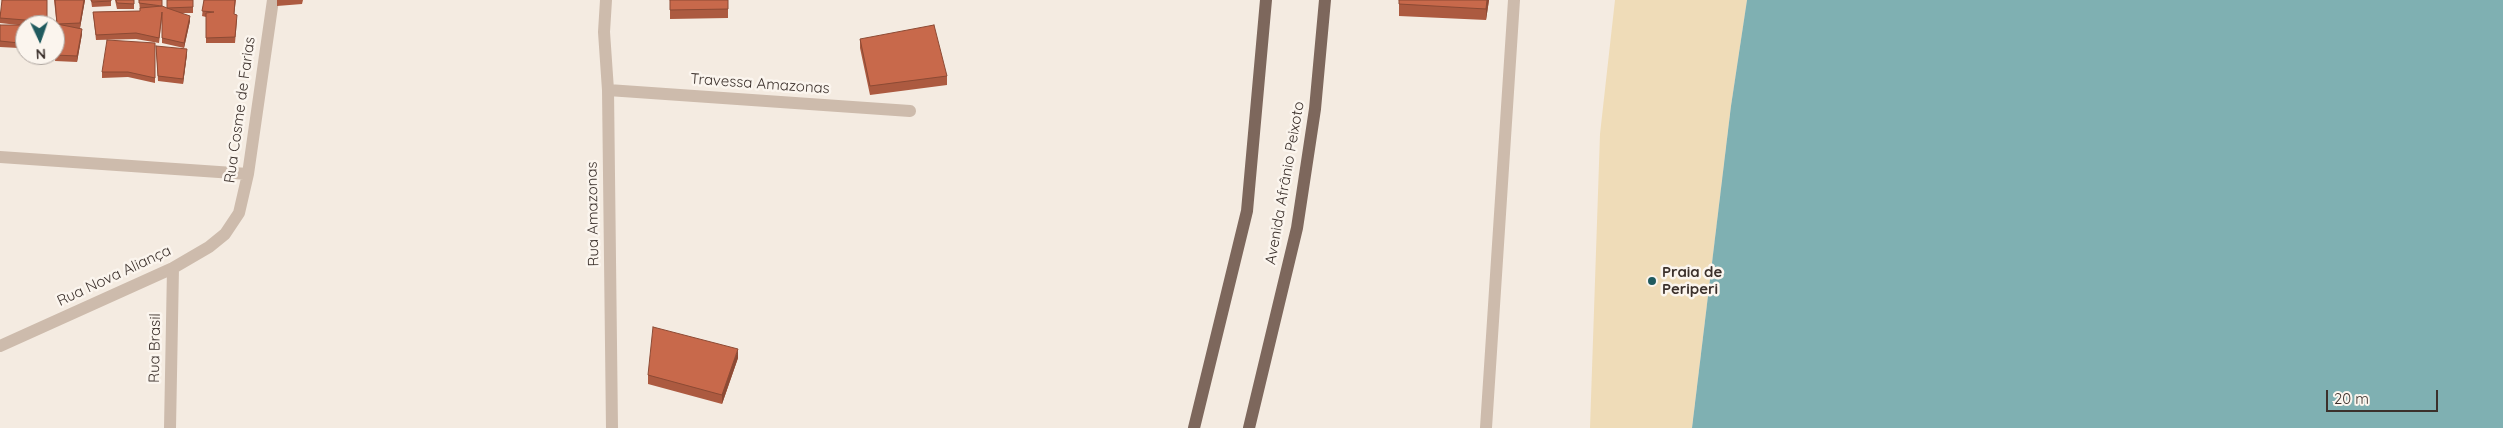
<!DOCTYPE html>
<meta charset="utf-8">
<style>
body{margin:0}
#map{position:relative;width:2503px;height:428px;overflow:hidden;background:#f4ebe1;font-family:Quicksand,sans-serif}
canvas{display:block}
.north{position:absolute;left:15px;top:15px;width:50px;height:50px;box-sizing:border-box;background:#fbf5ee;border:1px solid #aea6a0;border-radius:50%;rotate:177deg;font-size:14px;font-weight:700;line-height:20px;text-align:center;color:#3b302b}
.north::after{content:'';display:block;margin:auto;width:18px;height:22px;background:#1f5a5e;clip-path:polygon(50% 0,100% 100%,50% 72%,0 100%)}
.scale{position:absolute;left:2326px;top:390px;width:112px;height:22px;box-sizing:border-box;border:2px solid #3b302b;border-top:0;padding-left:6px;font-size:15px;line-height:18px;white-space:nowrap;color:#3b302b;-webkit-text-stroke:4px #fbf5ee;paint-order:stroke}
</style>
<div id="map">
<canvas width="2503" height="428"></canvas>
<div class="north">N</div>
<div class="scale">20 m</div>
</div>
<script>
const ctx = document.querySelector('canvas').getContext('2d');
ctx.lineJoin = 'round';
function fillPath(path, color) {
  ctx.fillStyle = color;
  ctx.fill(path, 'evenodd');
}
function toPath(rows) {
  const path = new Path2D();
  for (const r of rows) {
    path.moveTo(r[0], r[1]);
    for (let i = 2; i < r.length; i += 2) path.lineTo(r[i], r[i + 1]);
  }
  return path;
}
function stroke(path, color, width, dash) {
  ctx.strokeStyle = color;
  ctx.lineWidth = width;
  ctx.lineCap = dash ? 'butt' : 'round';
  ctx.setLineDash(dash || []);
  ctx.stroke(path);
}
function write(font, color, halo, rows, align = 'center') {
  ctx.font = font + ' Quicksand,sans-serif';
  ctx.lineWidth = 5;
  ctx.setLineDash([]);
  ctx.textBaseline = 'middle';
  ctx.strokeStyle = halo;
  ctx.fillStyle = color;
  for (const [text, x, y, turn = 0] of rows) {
    ctx.save();
    ctx.translate(x, y);
    ctx.rotate((+turn || 0) * Math.PI / 180);
    ctx.textAlign = isNaN(turn) ? turn : align;
    if (halo) ctx.strokeText(text, 0, 0);
    ctx.fillText(text, 0, 0);
    ctx.restore();
  }
}
fillPath(toPath([
 [1615,0,1747,0,1731,106,1692,428,1590,428,1600,134]
]), '#efdcb8');
fillPath(toPath([
 [1747,0,2503,0,2503,428,1692,428,1731,106]
]), '#7fb0b2');
stroke(toPath([
 [606,0,604,32,608,90,612,428],
 [608,90,910,111],
 [0,157,248,174],
 [0,346,173,268,209,247,225,234,239,213,248,174,273,0],
 [170,428,173,268],
 [1486,428,1514,0]
]), '#cdbbac', 12);
stroke(toPath([
 [1194,428,1247,211,1266,0],
 [1249,428,1297,228,1315,109,1325,0]
]), '#7d675c', 12);
fillPath(toPath([
 [47,0,47,22,48,25,23,25,22,37,25,29,25,48,19,48,0,47,0,25,18,25,0,23,0,12],
 [54,0,85,0,80,28,82,34,77,62,55,61,57,27],
 [91,0,111,0,111,6,92,7],
 [115,0,134,0,134,9,117,9],
 [139,0,167,8,193,0,193,13,182,13,190,21,184,48,162,43,162,18,159,43,136,39,96,40,93,12,140,11],
 [204,0,236,0,234,15,237,20,235,43,206,43,206,17,202,16],
 [277,0,303,0,302,4,277,6],
 [670,0,728,0,728,18,670,19],
 [1399,0,1489,0,1486,20,1399,16],
 [860,39,947,76,947,85,870,95,860,48],
 [155,43,155,83,128,77,102,78,102,72],
 [156,46,187,54,183,84,158,81],
 [738,358,722,404,648,384,648,375]
]), '#ac5a40');
fillPath(toPath([
 [84,0,85,0,80,28,80,23],
 [1487,0,1489,0,1486,20,1486,9],
 [190,16,190,21,184,48,184,43],
 [82,29,82,34,77,62,77,56],
 [187,49,187,54,183,84,183,79],
 [738,349,738,358,722,404,722,395]
]), '#8c4a34');
const building = toPath([
 [2,0,47,0,47,18,25,20,0,18,2,0],
 [55,0,84,0,80,23,57,24,55,0],
 [91,0,111,0,111,1,92,2,91,0],
 [116,0,134,0,134,4,117,3,116,0],
 [139,0,162,0,162,6,167,8,167,0,193,0,193,7,167,8,190,16,184,43,162,38,162,12,159,38,136,33,96,35,93,12,140,11,140,8,162,6,139,3,139,0],
 [204,0,235,0,234,14,237,15,235,37,206,38,206,13,214,12,202,11,204,0],
 [670,0,728,0,728,9,670,10,670,0],
 [1399,0,1487,0,1486,9,1399,4,1399,0],
 [27,22,48,22,48,25,26,25,27,22],
 [57,24,82,29,77,56,55,55,57,24],
 [0,25,23,25,20,40,25,29,25,43,19,43,0,41,0,25],
 [934,25,947,76,870,86,860,39,934,25],
 [107,40,155,43,155,78,128,72,102,72,107,40],
 [156,46,187,49,183,79,158,76,156,46],
 [653,327,738,349,722,395,648,375,653,327]
]);
fillPath(building, '#c8694b');
stroke(building, '#8c4a34', 1);
for (const [x, y, r, color] of [
 [1652,281,5,"#1f5a5e"]
]) {
  const dot = new Path2D();
  dot.arc(x, y, r, 0, 2 * Math.PI);
  ctx.fillStyle = color;
  ctx.fill(dot);
  stroke(dot, '#fbf5ee', 2);
}
write('15px', '#3b302b', '#fbf5ee', [
 ["Travessa Amazonas",760,84,4],
 ["Rua Cosme de Farias",240,110,-82],
 ["Avenida Afrânio Peixoto",1285,183,-80],
 ["Rua Amazonas",593,214,-91],
 ["Rua Nova Aliança",114,276,-25],
 ["Rua Brasil",155,348,-89]
]);
write('bold 15px', '#3b302b', '#fbf5ee', [
 ["Praia de",1662,272],
 ["Periperi",1662,289]
], 'left');
</script>
